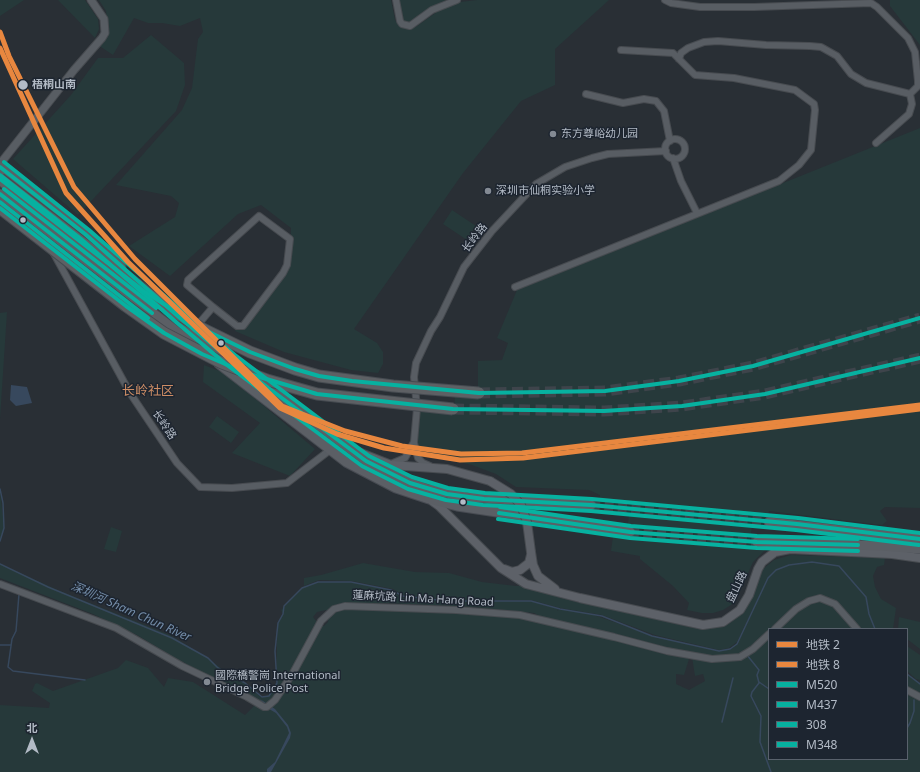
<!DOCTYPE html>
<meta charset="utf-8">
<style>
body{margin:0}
#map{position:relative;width:920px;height:772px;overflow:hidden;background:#292f35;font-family:"Noto Sans","Noto Sans SC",sans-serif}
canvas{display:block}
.legend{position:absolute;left:768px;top:628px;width:140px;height:132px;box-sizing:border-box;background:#1d2530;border:1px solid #59616c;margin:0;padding:5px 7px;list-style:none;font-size:12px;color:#b3bbc6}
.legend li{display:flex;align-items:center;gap:8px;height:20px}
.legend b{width:20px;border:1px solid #59616c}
.north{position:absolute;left:12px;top:720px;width:40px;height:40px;-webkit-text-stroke:3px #1d2530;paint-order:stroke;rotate:0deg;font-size:11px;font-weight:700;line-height:16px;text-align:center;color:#b3bbc6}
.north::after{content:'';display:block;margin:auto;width:14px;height:18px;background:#b3bbc6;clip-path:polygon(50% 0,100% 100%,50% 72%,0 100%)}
</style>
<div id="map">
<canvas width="920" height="772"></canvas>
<ul class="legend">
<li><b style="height:5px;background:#e8873f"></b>地铁 2</li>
<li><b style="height:5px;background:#e8873f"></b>地铁 8</li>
<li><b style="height:5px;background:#07b1a0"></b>M520</li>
<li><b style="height:5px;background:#07b1a0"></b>M437</li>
<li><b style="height:5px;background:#07b1a0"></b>308</li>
<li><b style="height:5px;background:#07b1a0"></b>M348</li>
</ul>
<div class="north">北</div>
</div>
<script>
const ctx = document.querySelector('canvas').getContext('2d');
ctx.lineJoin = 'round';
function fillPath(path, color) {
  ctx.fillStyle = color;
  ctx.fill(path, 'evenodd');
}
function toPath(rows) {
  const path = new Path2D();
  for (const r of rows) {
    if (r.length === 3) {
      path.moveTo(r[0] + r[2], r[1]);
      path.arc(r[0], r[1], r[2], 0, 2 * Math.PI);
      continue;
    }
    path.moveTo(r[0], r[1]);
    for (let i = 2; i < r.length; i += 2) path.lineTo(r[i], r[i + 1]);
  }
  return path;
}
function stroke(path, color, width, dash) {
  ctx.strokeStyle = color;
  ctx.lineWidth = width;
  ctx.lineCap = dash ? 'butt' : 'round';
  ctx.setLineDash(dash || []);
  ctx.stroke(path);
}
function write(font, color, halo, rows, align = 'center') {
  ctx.font = font + ' "Noto Sans","Noto Sans SC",sans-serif';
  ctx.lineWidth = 3;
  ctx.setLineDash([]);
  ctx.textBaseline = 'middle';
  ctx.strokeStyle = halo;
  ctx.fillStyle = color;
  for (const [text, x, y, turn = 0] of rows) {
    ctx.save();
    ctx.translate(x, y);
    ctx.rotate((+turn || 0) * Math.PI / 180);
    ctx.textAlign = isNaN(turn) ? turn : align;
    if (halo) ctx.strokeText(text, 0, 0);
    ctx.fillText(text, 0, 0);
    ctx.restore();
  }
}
fillPath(toPath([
 [0,0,24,0,0,16],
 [58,0,85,0,98,19,99,29,95,38],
 [99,0,391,0,395,20,400,26,409,28,417,26,441,9,460,2,477,0,609,0,555,49,555,85,521,101,463,173,354,329,377,343,383,352,383,364,378,373,351,370,284,352,235,331,290,264,291,228,261,205,238,214,170,276,129,246,175,217,179,203,171,196,116,185,182,110,192,88,198,39,203,32,200,18,180,26,162,23,148,23,134,18,113,55,101,47,99,40,107,20,106,11],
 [399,0,446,0,429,8,409,24,404,22,401,18],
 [890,0,920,0,920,45,890,6],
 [151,35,184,63,185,85,176,111,78,215,13,159,71,95,98,58,123,58],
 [920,128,920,508,885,507,880,511,887,521,882,525,769,511,766,529,752,527,750,540,768,542,766,549,753,562,737,598,731,605,723,610,713,613,702,613,687,610,689,603,673,586,640,559,640,556,611,551,614,529,627,530,629,515,599,513,600,495,589,490,516,487,496,474,472,465,442,458,423,456,416,451,418,409,454,413,455,394,478,395,478,361,502,360,508,343,497,338,517,290],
 [452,210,476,226,467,240,443,224],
 [7,312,0,419,0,313],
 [204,365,225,373,315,449,290,476,232,453,260,423,203,382],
 [217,416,239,432,231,443,209,427],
 [0,490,4,528,0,540],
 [111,527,122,531,116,552,104,549],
 [791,555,885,558,884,565,877,567,873,576,875,587,881,599,896,608,893,629,769,629,769,759,907,759,907,673,920,683,920,772,0,772,0,705,49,708,50,703,32,691,35,684,37,683,53,691,118,668,126,660,148,668,164,687,168,678,193,682,245,715,259,701,247,693,219,681,177,659,137,635,93,614,0,578,0,564,60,591,170,635,208,658,229,675,245,683,262,698,274,692,276,686,277,643,278,623,283,614,281,610,302,588,318,582,350,582,391,590,401,597,447,601,531,601,558,609,557,611,560,609,591,614,657,637,719,651,730,649,738,642,763,588,737,642,729,648,719,650,655,635,602,615,560,608,531,600,448,600,403,595,393,589,352,581,319,580,304,586,304,578,321,575,363,563,415,572,449,573,482,582,516,586,526,586,561,598,699,629,708,629,727,625,736,618,747,605,763,569,774,560],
 [387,603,475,607,534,613,540,616,538,619,355,607,356,605],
 [326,610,329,613,328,622,324,626,320,626,313,617,317,612],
 [690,656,692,657,695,676,703,674,705,681,689,690,676,684,676,674,684,675],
 [899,617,920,622,920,649,907,639,907,629,898,629],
 [907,646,920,655,920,680,916,679,907,671]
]), '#26393a');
fillPath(toPath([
 [11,385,27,387,32,403,16,406,10,400],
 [260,699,275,709,288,725,291,733,290,738,271,772,267,772,267,769,275,762,289,733,287,727,276,713,269,709]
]), '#37485d');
stroke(toPath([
 [0,489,3,503,4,528,0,541],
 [0,564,48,587,172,638,208,658,218,668,245,683,262,697,269,696,277,683,275,651,278,623,283,614,284,606,302,588,318,582,351,582,391,590,403,596,447,601,531,601,560,609,602,616,652,636,719,651,730,649,737,644,768,578,776,570,789,565,812,562,839,566,866,597,869,614,875,629],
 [19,594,16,631,12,639,8,667,13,671,85,680],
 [0,645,11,645],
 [747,655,759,670,757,675,759,683,752,692,751,696,761,716,760,742,771,772],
 [907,674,920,684],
 [759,682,769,689],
 [722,722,733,678],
 [907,728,910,723,914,711,914,700]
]), '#37485d', 1.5);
stroke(toPath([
 [591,505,769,522],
 [630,532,757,542]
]), '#3e444b', 9, [9, 4.5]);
stroke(toPath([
 [479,393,605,391,679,381,753,366,920,318],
 [453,409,604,411,682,406,765,394,920,358]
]), '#3e444b', 11, [11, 5.5]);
const minor = toPath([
 [396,0,400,21,402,24,410,26,432,10,457,0],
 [665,0,671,3,700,7,754,7,871,3,877,7,908,38,915,52,918,81,918,86,910,94,866,83,851,74,837,56,821,47,810,46,766,45,718,41,704,42,688,48,681,53,679,59],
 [586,94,623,103,644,99,656,101,664,111,670,141],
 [675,149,10],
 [876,143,909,114,912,104,910,94],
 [673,158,681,181,697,213],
 [53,252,130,393,177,463,200,487,232,488,287,483,330,450],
 [515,287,779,181,799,165,811,150,815,110,814,104,795,90,734,78,695,75,673,53,621,50],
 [196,327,213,307,237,326,243,326,283,273,287,265,290,239,259,216,188,280,187,285,213,307],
 [414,443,418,458,423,463,430,466],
 [393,463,405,458,414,442,417,408,414,377,416,363,431,331,440,317,464,267,492,231,536,184,565,167,592,158,608,154,666,151],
 [0,584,116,628,182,666,247,697,264,707,267,707,275,700,293,673,321,621,334,609,345,606,456,610,520,615,614,637,667,651,712,659,740,657,753,649,769,634],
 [775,629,796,609,809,601,820,598,835,604,857,629],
 [907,690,920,697]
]);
const tertiary = toPath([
 [0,164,74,70,102,38,105,33,104,19,91,0]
]);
const secondary = toPath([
 [358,452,391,465,447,469,490,481],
 [432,501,439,506,501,568,526,584,580,598,703,625,723,622,740,610,749,595,758,569,762,562,775,552,790,549,892,554,920,558],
 [531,552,533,565,538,576,555,589],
 [504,569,512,572,520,570,529,563,531,555]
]);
const primary = toPath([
 [0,167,85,234,121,267],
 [0,194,193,344],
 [185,323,242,368],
 [219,364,346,462,396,488,429,499,457,506,630,532],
 [254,377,366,461,410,483,428,489,466,497,591,505],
 [769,522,920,539],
 [757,542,881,546,920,549]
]);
stroke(minor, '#474b50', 8);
stroke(tertiary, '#474b50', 9);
stroke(secondary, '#474b50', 10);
stroke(primary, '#474b52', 11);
stroke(minor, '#585d63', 6);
stroke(tertiary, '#585d63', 7);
stroke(secondary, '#5d6168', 8);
stroke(primary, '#5b5f65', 9);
const secondaryBridge = toPath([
 [490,481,511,494,521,505,527,522,531,552]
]);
const motorwayBridge = toPath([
 [0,179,163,305,203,329,250,352,295,369,319,376,393,386,479,393],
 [0,208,126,306,164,333,222,363,267,380,317,394,453,409]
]);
stroke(secondaryBridge, '#474b50', 10, []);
stroke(motorwayBridge, '#464b51', 13, []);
stroke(secondaryBridge, '#5d6168', 8);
stroke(motorwayBridge, '#5d6064', 11);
stroke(toPath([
 [0,167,85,234,180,318,231,360,366,461,410,483,447,494,484,499,591,505,797,524,920,539],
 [0,194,152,313],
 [499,513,630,532,757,542,858,545]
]), '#07b1a0', 4);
stroke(toPath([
 [0,175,81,239,176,322,227,365,362,466,408,489,446,500,483,505,591,511,796,530,919,545],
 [0,202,148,318],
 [498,519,630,538,757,548,858,551]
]), '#07b1a0', 4);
stroke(toPath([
 [4,162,89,230,184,313,235,355,369,456,412,477,448,488,485,493,592,499,798,518,920,533],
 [4,189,156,308],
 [500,507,631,526,757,536,858,539]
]), '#07b1a0', 4);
stroke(toPath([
 [0,179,145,292,203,329,250,352,295,369,319,376,352,381,479,393,605,391,679,381,753,366,920,318],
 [0,208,126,306,164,333,202,354,246,373,317,394,453,409,604,411,682,406,765,394,920,358]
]), '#07b1a0', 4);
stroke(toPath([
 [0,32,9,56,74,187,135,259,282,406,345,431,402,446,461,454,522,453,920,405]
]), '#e8873f', 5);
stroke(toPath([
 [0,48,66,193,128,262,280,408,337,434,384,448,460,460,523,458,920,409]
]), '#e8873f', 5);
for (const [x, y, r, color] of [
 [23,85,5.5,"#b3bbc6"],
 [553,134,4,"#838a93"],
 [488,191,4,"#838a93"],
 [23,220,3.5,"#b3bbc6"],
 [221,343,3.5,"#b3bbc6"],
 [463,502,3.5,"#b3bbc6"],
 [207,682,4,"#838a93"]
]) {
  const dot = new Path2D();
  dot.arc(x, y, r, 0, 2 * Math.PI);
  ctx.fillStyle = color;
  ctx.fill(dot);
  stroke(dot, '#1d2530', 1.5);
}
write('bold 11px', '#b3bbc6', '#1d2530', [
 ["梧桐山南",32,85]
], 'left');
write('11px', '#b3bbc6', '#1d2530', [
 ["东方尊峪幼儿园",561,134],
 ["深圳市仙桐实验小学",496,191],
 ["國際橋警崗 International",215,676],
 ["Bridge Police Post",215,689]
], 'left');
write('11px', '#b3bbc6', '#1d2530', [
 ["长岭路",475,238,-52],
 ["长岭路",164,425,56],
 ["盘山路",737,587,-65],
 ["蓮麻坑路 Lin Ma Hang Road",423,599,3]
]);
write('italic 12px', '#748da9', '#1d2530', [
 ["深圳河 Sham Chun River",131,612,24]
]);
write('13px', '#cf8e65', '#1d2530', [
 ["长岭社区",148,391]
]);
</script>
